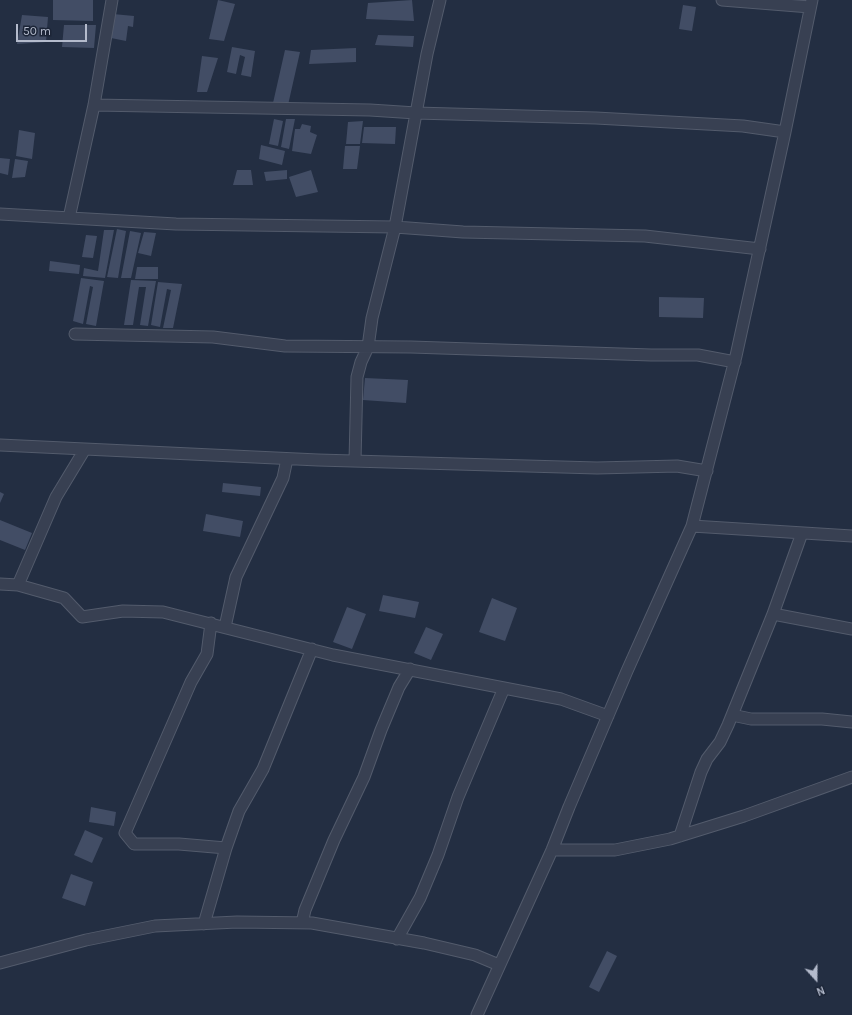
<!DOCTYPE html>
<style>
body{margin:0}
#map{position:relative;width:852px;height:1015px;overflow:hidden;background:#232e42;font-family:Karla,sans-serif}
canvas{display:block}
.north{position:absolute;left:796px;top:959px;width:40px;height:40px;-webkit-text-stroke:3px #1c2537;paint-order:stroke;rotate:159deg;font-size:11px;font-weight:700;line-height:16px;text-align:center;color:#b4bbcc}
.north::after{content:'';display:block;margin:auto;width:14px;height:18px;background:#b4bbcc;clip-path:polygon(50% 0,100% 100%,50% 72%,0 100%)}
.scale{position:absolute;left:16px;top:24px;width:71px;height:18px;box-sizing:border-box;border:2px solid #b4bbcc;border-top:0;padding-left:5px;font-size:12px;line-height:14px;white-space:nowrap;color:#b4bbcc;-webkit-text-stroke:3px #1c2537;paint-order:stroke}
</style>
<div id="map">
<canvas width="852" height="1015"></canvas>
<div class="north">N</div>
<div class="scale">50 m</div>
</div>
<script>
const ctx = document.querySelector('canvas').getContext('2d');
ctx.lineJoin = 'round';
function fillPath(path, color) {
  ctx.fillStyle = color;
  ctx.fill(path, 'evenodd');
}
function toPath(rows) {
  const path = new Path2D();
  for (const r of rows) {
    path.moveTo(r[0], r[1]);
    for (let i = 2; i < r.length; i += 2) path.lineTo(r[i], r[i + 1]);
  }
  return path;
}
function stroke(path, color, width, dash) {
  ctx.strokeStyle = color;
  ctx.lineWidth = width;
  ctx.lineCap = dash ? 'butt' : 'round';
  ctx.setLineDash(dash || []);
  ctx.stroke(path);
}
fillPath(toPath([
 [53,0,93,0,93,21,53,20],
 [218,0,235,4,224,41,209,39],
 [412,0,414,21,366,19,368,3],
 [683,5,696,7,692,31,679,29],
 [113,14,134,16,133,27,128,26,126,41,111,38],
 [22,15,48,17,46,42,17,44],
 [64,25,96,25,94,48,62,47],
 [378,35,414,36,413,47,375,45],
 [232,47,255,51,251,77,241,75,245,57,240,55,236,74,227,72],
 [356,48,356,62,309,64,311,50],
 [285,50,300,52,288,105,273,103],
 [202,56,218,58,207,92,197,92],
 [274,119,283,121,278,146,269,144],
 [286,119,295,119,289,149,281,147],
 [363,121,360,144,346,144,348,122],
 [302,124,311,126,310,132,317,135,311,154,292,151,295,129,300,129],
 [364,127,396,127,395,144,362,143],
 [19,130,35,133,32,159,16,156],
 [261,145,285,151,282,165,259,159],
 [345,146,360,146,357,169,343,169],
 [0,158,10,159,8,175,0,173],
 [15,159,28,161,25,177,12,178],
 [237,170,251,170,253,185,233,185],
 [287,170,287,179,266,181,264,172],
 [311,170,318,192,296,197,289,177],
 [117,229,126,231,118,278,107,277],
 [104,230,114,230,105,278,83,276,84,268,98,271],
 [130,231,141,233,131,278,121,278],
 [144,232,156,233,151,256,138,253],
 [86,235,97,236,93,258,82,257],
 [50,261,80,265,79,274,49,271],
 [137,267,158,267,158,279,135,279],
 [81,278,104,281,96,326,86,324,93,287,90,286,83,324,73,321],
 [131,280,156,281,148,326,140,325,146,287,139,287,133,325,124,325],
 [158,282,182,284,173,328,163,328,171,290,167,289,160,327,151,325],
 [659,297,704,298,703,318,659,317],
 [365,378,408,380,406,403,363,400],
 [223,483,261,487,260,496,222,492],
 [0,492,4,494,0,503],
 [206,514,243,521,240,537,203,531],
 [0,520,32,533,25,550,0,540],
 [383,595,419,602,415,618,379,611],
 [492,598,517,608,505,641,479,632],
 [347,607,366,614,352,649,333,642],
 [426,627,443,634,431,660,414,653],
 [91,807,116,812,114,826,89,822],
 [85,830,103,838,92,863,74,855],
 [71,874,93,882,85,906,62,898],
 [607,951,617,956,599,992,589,987]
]), '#424d65');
const minor = toPath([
 [722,0,810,7],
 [94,105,370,110,416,113,596,118,743,126,785,132],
 [0,214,176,224,395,227,463,232,645,236,760,249],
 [69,218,94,105,112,0],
 [75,334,213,337,285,346,411,347,651,355,698,355,735,362],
 [0,445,318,460,597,468,677,466,707,471],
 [355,461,357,377,361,362,368,347,372,318,395,227,427,54,440,0],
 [692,526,852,536],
 [0,584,18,585,64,598,82,617,123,611,163,612,333,655,561,699,608,716],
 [18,585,56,497,85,449],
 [773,614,852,629],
 [211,623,207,654,191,682,125,833,134,844,179,844,226,848],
 [225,627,236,577,283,478,287,459],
 [732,715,751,719,822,719,852,722],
 [680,836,701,772,707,759,720,742,728,725,773,614,802,533],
 [552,850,615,850,670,839,744,816,852,777],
 [302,923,305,910,334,840,364,777,381,730,399,687,410,669],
 [204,924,226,848,239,811,263,769,312,649],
 [397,939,420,898,438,855,458,797,504,688],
 [0,963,86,940,155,926,237,922,312,923,424,943,475,955,499,965],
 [477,1015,552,850,569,807,627,671,692,526,736,356,785,132,812,0]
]);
stroke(minor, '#535b6c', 13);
stroke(minor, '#384052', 11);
</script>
